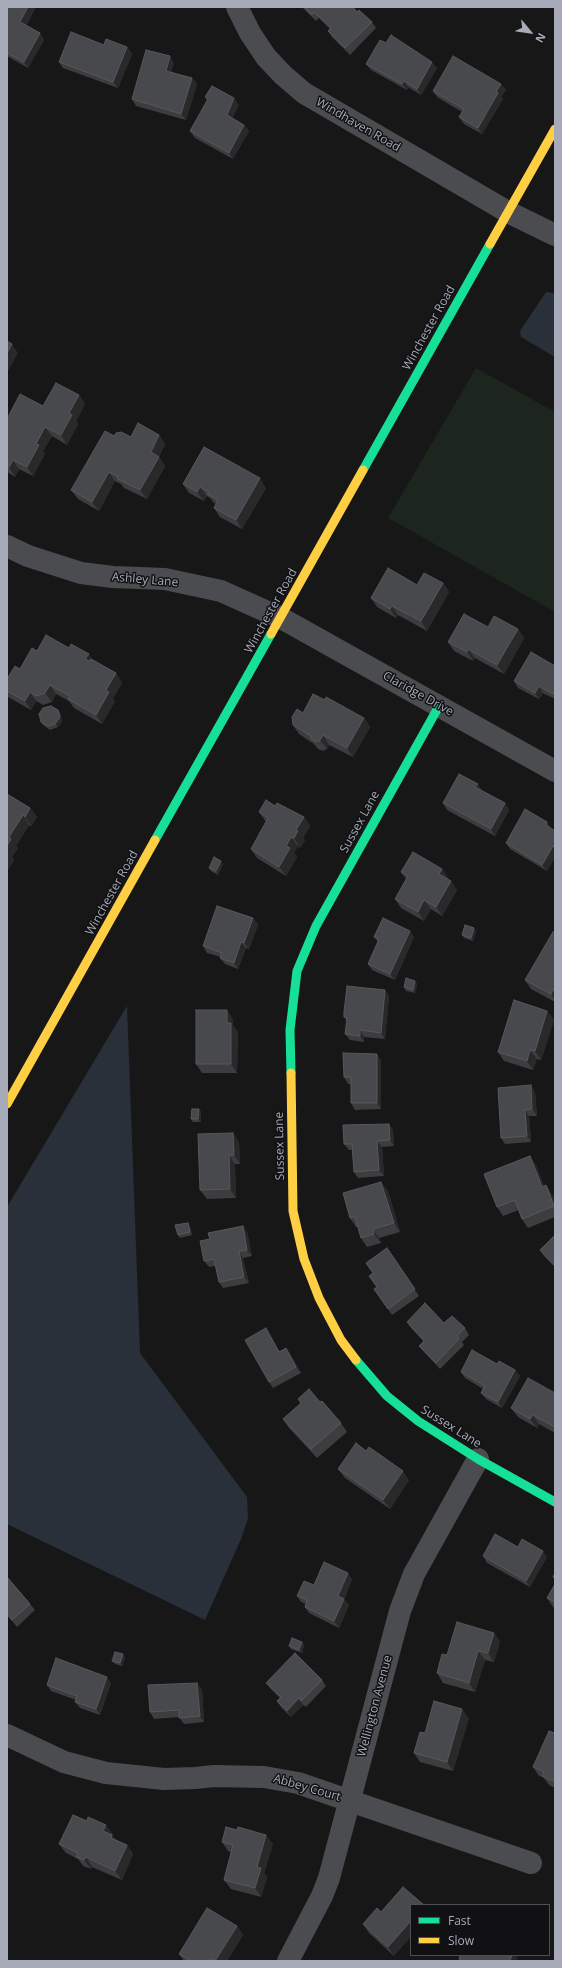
<!DOCTYPE html>
<style>
body{margin:0}
#map{position:relative;width:562px;height:1968px;overflow:hidden;background:#171717;font-family:"Open Sans",sans-serif}
canvas{display:block}
.frame{position:absolute;inset:0;border:8px solid #a7abb9;pointer-events:none}
.legend{position:absolute;left:410px;top:1904px;width:140px;height:52px;box-sizing:border-box;background:#111113;border:1px solid #4d4f55;margin:0;padding:5px 7px;list-style:none;font-size:12px;color:#a7abb9}
.legend li{display:flex;align-items:center;gap:8px;height:20px}
.legend b{width:20px;border:1px solid #4d4f55}
.north{position:absolute;left:510px;top:12px;width:40px;height:40px;-webkit-text-stroke:3px #111113;paint-order:stroke;rotate:119deg;font-size:11px;font-weight:700;line-height:16px;text-align:center;color:#a7abb9}
.north::after{content:'';display:block;margin:auto;width:14px;height:18px;background:#a7abb9;clip-path:polygon(50% 0,100% 100%,50% 72%,0 100%)}
</style>
<div id="map">
<canvas width="562" height="1968"></canvas>
<div class="frame"></div>
<ul class="legend">
<li><b style="height:5px;background:#16e098"></b>Fast</li>
<li><b style="height:5px;background:#ffcf43"></b>Slow</li>
</ul>
<div class="north">N</div>
</div>
<script>
const ctx = document.querySelector('canvas').getContext('2d');
ctx.lineJoin = 'round';
function fillPath(path, color) {
  ctx.fillStyle = color;
  ctx.fill(path, 'evenodd');
}
function toPath(rows) {
  const path = new Path2D();
  for (const r of rows) {
    path.moveTo(r[0], r[1]);
    for (let i = 2; i < r.length; i += 2) path.lineTo(r[i], r[i + 1]);
  }
  return path;
}
function stroke(path, color, width, dash) {
  ctx.strokeStyle = color;
  ctx.lineWidth = width;
  ctx.lineCap = dash ? 'butt' : 'round';
  ctx.setLineDash(dash || []);
  ctx.stroke(path);
}
function write(font, color, halo, rows, align = 'center') {
  ctx.font = font + ' "Open Sans",sans-serif';
  ctx.lineWidth = 3;
  ctx.setLineDash([]);
  ctx.textBaseline = 'middle';
  ctx.strokeStyle = halo;
  ctx.fillStyle = color;
  for (const [text, x, y, turn = 0] of rows) {
    ctx.save();
    ctx.translate(x, y);
    ctx.rotate((+turn || 0) * Math.PI / 180);
    ctx.textAlign = isNaN(turn) ? turn : align;
    if (halo) ctx.strokeText(text, 0, 0);
    ctx.fillText(text, 0, 0);
    ctx.restore();
  }
}
fillPath(toPath([
 [476,368,555,412,555,612,388,518]
]), '#1d251f');
fillPath(toPath([
 [546,292,555,293,555,357,521,337,520,331],
 [127,1006,140,1353,247,1497,248,1519,241,1539,205,1620,7,1524,7,1207]
]), '#29303a');
stroke(toPath([
 [237,7,250,33,266,57,283,75,304,93,508,212,555,235],
 [7,546,28,556,81,573,113,577,165,579,221,591,281,618,555,771],
 [7,1735,64,1762,106,1773,164,1779,195,1778,214,1776,264,1777,298,1783,531,1863],
 [288,1961,322,1896,329,1878,400,1611,414,1574,478,1459]
]), '#4b4c50', 22);
stroke(toPath([
 [363,470,490,244],
 [155,840,271,634],
 [291,1073,290,1030,297,971,316,926,439,706],
 [356,1360,387,1396,418,1421,478,1459,555,1502]
]), '#16e098', 9);
stroke(toPath([
 [490,244,555,129],
 [271,634,363,470],
 [291,1073,293,1211,304,1259,319,1298,341,1340,356,1360],
 [7,1104,155,840]
]), '#ffcf43', 9);
fillPath(toPath([
 [7,7,36,7,26,26,40,33,44,40,28,68,7,56],
 [302,7,353,7,357,12,372,22,376,28,350,55,332,37,328,31,330,29,319,18,316,21],
 [386,43,437,68,421,95,408,87,407,90,371,70,366,64],
 [104,45,127,47,132,54,118,88,63,68,59,62],
 [174,63,171,72,192,78,197,84,186,120,136,106,132,99],
 [501,84,506,90,501,97,503,99,482,134,464,124,459,117,462,112,437,97,433,91],
 [205,97,239,105,232,118,244,125,249,131,233,159,195,138,190,131,207,100],
 [79,395,85,404,76,421,78,424,67,445,52,436,43,451,45,454,33,476,19,469,15,477,7,472,7,419],
 [159,435,165,444,159,457,165,466,147,499,124,488,121,484,115,481,99,511,78,499,71,490,114,436,131,437],
 [183,484,266,488,242,529,220,517,214,508,216,504,214,503,210,498,207,496,204,501,189,493],
 [443,583,449,592,427,631,398,615,396,618,377,607,371,598,417,585],
 [488,627,518,629,524,638,504,674,475,658,473,661,454,651,448,642],
 [69,648,93,660,116,673,122,683,113,698,115,701,102,724,74,708,69,701,56,694,52,702,43,705,36,701,31,710,8,697,7,695,7,679,20,669,37,651],
 [555,666,555,699,543,693,539,699,518,688,514,681],
 [58,710,60,713,62,721,58,727,50,730,43,725,41,722],
 [303,713,364,718,370,727,353,757,329,745,327,749,323,751,318,749,314,744,299,734,293,725],
 [482,790,482,791,505,803,509,810,495,836,447,810,443,803],
 [7,794,30,808,37,817,31,826,29,825,16,846,18,848,12,857,14,860,7,871],
 [275,806,304,817,310,826,303,838,305,840,300,848,298,846,294,853,297,857,286,876,257,858,251,849,266,822,259,812],
 [552,829,555,831,555,857,547,871,510,849,506,843],
 [223,864,218,875,211,871,209,868],
 [442,869,448,878,447,879,457,890,442,916,431,909,424,921,401,908,395,899,406,879,401,872],
 [253,918,258,925,249,949,246,948,238,969,225,964,220,958,221,957,207,953,203,946],
 [476,931,473,941,464,938,462,935],
 [555,933,555,1002,531,989,525,980],
 [374,937,414,937,395,980,372,970,368,964,378,942],
 [415,981,417,984,415,993,406,991,404,987],
 [385,990,389,996,385,1039,364,1037,364,1042,350,1040,345,1034,347,1021,344,1017],
 [547,1011,554,1020,541,1060,537,1059,533,1070,504,1061,498,1052],
 [233,1019,233,1026,238,1032,237,1073,202,1073,196,1064],
 [377,1054,381,1061,381,1109,355,1110,351,1103,351,1084,348,1084,344,1077],
 [535,1092,537,1116,529,1116,531,1142,505,1144,501,1138],
 [199,1109,201,1112,201,1122,193,1122,191,1119],
 [389,1124,393,1130,394,1146,382,1147,384,1176,358,1178,354,1172,352,1150,349,1150,344,1144],
 [239,1142,240,1164,235,1164,236,1198,207,1199,200,1190],
 [536,1165,544,1186,546,1185,552,1195,555,1201,555,1217,528,1228,522,1219,519,1210,503,1216,497,1207],
 [388,1191,400,1232,379,1238,381,1243,367,1247,361,1238,358,1227,356,1227,350,1218],
 [188,1223,190,1226,192,1235,180,1238,178,1235],
 [247,1232,252,1256,243,1258,249,1283,223,1288,219,1282,215,1266,209,1267,204,1261],
 [555,1235,555,1267,544,1256,540,1250],
 [387,1248,419,1296,392,1315,374,1289,377,1287,373,1273],
 [407,1322,444,1323,465,1328,469,1335,462,1342,464,1345,440,1369,424,1352,419,1346,424,1341,411,1328],
 [270,1335,279,1351,290,1354,301,1373,273,1388,269,1382],
 [497,1364,515,1370,520,1376,502,1408,486,1399,481,1393,483,1389,465,1378,461,1372],
 [555,1393,555,1433,539,1424,537,1428,518,1417,511,1408],
 [320,1402,341,1423,347,1432,317,1458,289,1428,283,1419],
 [338,1469,409,1480,390,1509,345,1478],
 [518,1547,547,1557,530,1587,487,1563,483,1556],
 [7,1577,30,1604,35,1610,17,1627,7,1615],
 [352,1579,344,1599,349,1605,339,1628,309,1613,305,1607,306,1604,301,1602,297,1596,314,1585],
 [555,1584,555,1608,553,1607,547,1598],
 [494,1633,500,1642,494,1662,485,1660,475,1692,443,1683,437,1673],
 [302,1642,304,1645,302,1653,291,1649,289,1646],
 [125,1657,122,1666,115,1664,112,1661],
 [322,1680,326,1686,306,1707,303,1705,291,1717,281,1707,277,1701,280,1698,271,1689,266,1683],
 [111,1683,100,1715,80,1708,75,1702,76,1700,51,1691,47,1685],
 [202,1689,204,1722,184,1724,179,1717,154,1719,150,1712],
 [469,1718,453,1771,420,1762,414,1753,425,1733],
 [555,1733,555,1788,549,1785,543,1777,539,1776,533,1767],
 [113,1834,112,1835,116,1841,127,1845,133,1854,122,1880,92,1867,91,1869,83,1866,78,1859,66,1853,59,1844],
 [222,1842,273,1844,264,1873,267,1877,261,1897,231,1889,224,1880,231,1852,228,1851],
 [411,1905,394,1956,369,1933,363,1924],
 [237,1926,243,1935,227,1961,184,1961,179,1954]
]), '#3d3d3f');
fillPath(toPath([
 [28,7,36,7,24,29,20,22],
 [40,33,44,40,28,68,24,62],
 [127,47,132,54,118,88,113,82],
 [170,56,174,63,170,77,166,71],
 [432,62,437,68,421,95,417,89],
 [192,78,197,84,186,120,181,114],
 [404,81,408,87,407,90,402,84],
 [501,84,506,90,501,97,503,99,482,134,478,128,496,92],
 [234,98,239,105,231,121,227,115],
 [244,125,249,131,233,159,229,153],
 [12,344,18,353,7,373,7,353],
 [79,395,85,404,76,421,78,424,67,445,61,435,69,413],
 [45,427,52,436,43,451,45,454,33,476,27,467,36,444],
 [159,435,165,444,159,457,165,466,147,499,140,490,151,452],
 [13,460,19,469,15,477,9,467],
 [109,472,115,481,99,511,92,502],
 [260,478,266,488,242,529,236,520],
 [200,487,207,496,204,501,197,492],
 [443,583,449,592,427,631,421,621],
 [392,606,398,615,396,618,390,609],
 [518,629,524,638,504,674,497,665],
 [468,649,475,658,473,661,467,652],
 [89,654,95,663,92,668,85,659],
 [116,673,122,683,113,698,115,701,102,724,96,715,106,690],
 [50,685,56,694,52,702,45,693],
 [539,686,543,693,539,699,535,693],
 [30,692,36,701,31,710,25,701],
 [58,710,60,713,62,721,58,727,55,724],
 [364,718,370,727,353,757,347,748],
 [323,735,329,745,327,749,320,740],
 [478,784,482,790,480,794,475,787],
 [505,803,509,810,495,836,491,829],
 [30,808,37,817,31,826,25,817],
 [23,815,29,825,16,846,18,848,12,857,14,860,7,871,7,846,9,837],
 [304,817,310,826,303,838,305,840,300,848,294,838,296,830],
 [547,822,552,829,550,832,546,825],
 [291,837,298,846,294,853,297,857,286,876,279,867,286,846],
 [553,846,555,849,555,857,547,871,542,865],
 [221,861,223,864,218,875,216,871],
 [442,869,448,878,445,883,439,874],
 [451,881,457,890,442,916,436,907],
 [424,900,431,909,424,921,418,912],
 [253,918,258,925,249,949,244,943],
 [474,928,476,931,473,941,471,938],
 [410,931,414,937,395,980,390,974],
 [241,942,246,948,238,969,234,963],
 [415,981,417,984,415,993,413,990],
 [555,987,555,1000,551,994],
 [385,990,389,996,385,1039,381,1033],
 [227,1010,233,1019,233,1026,238,1032,237,1073,231,1064,227,1023],
 [547,1011,554,1020,541,1060,535,1051],
 [360,1030,364,1037,364,1042,360,1036],
 [530,1050,537,1059,533,1070,527,1061],
 [377,1054,381,1061,381,1109,377,1103],
 [531,1085,535,1092,537,1116,532,1109],
 [199,1109,201,1112,201,1122,198,1119],
 [525,1110,529,1116,531,1142,527,1136],
 [389,1124,393,1130,394,1146,390,1140],
 [233,1133,239,1142,240,1164,234,1155],
 [377,1141,382,1147,384,1176,379,1170],
 [229,1155,235,1164,236,1198,230,1189],
 [530,1156,536,1165,548,1196,542,1187],
 [381,1182,388,1191,400,1232,394,1223],
 [546,1185,552,1195,555,1201,555,1207],
 [188,1223,190,1226,192,1235,190,1232],
 [243,1226,247,1232,252,1256,247,1250],
 [373,1229,379,1238,381,1243,374,1234],
 [239,1251,243,1258,249,1283,244,1277],
 [286,1348,290,1354,301,1373,296,1367],
 [515,1370,520,1376,502,1408,498,1402],
 [533,1415,539,1424,537,1428,530,1419],
 [403,1471,409,1480,390,1509,383,1500],
 [543,1551,547,1557,530,1587,526,1581],
 [348,1573,352,1579,342,1602,338,1596],
 [344,1599,349,1605,339,1628,334,1621],
 [494,1633,500,1642,494,1662,488,1653],
 [302,1642,304,1645,302,1653,299,1650],
 [478,1651,485,1660,475,1692,469,1683],
 [123,1654,125,1657,122,1666,120,1663],
 [107,1677,111,1683,100,1715,96,1709],
 [197,1683,202,1689,204,1722,200,1716],
 [299,1698,303,1705,291,1717,287,1711],
 [462,1709,469,1718,453,1771,447,1762],
 [106,1825,113,1834,110,1840,103,1831],
 [112,1835,119,1844,111,1838],
 [266,1835,273,1844,264,1873,267,1877,261,1897,255,1888,257,1867],
 [127,1845,133,1854,122,1880,115,1871],
 [86,1857,92,1867,91,1869,84,1860],
 [411,1921,411,1937,394,1956,388,1947],
 [237,1926,243,1935,227,1961,215,1961],
 [512,1955,518,1955,516,1961,510,1961]
]), '#29292a');
const building = toPath([
 [7,7,28,7,20,22,40,33,24,62,7,53,7,7],
 [304,7,353,7,357,12,359,10,372,22,345,48,328,31,331,28,314,12,312,15,304,7],
 [71,32,104,45,106,39,127,47,113,82,59,62,71,32],
 [391,35,432,62,417,89,404,81,402,84,366,64,380,40,386,43,391,35],
 [146,50,170,56,166,71,192,78,181,114,132,99,146,50],
 [453,56,501,84,496,92,498,93,478,128,459,117,464,109,433,91,453,56],
 [212,86,234,98,227,115,244,125,229,153,190,131,208,99,205,97,212,86],
 [7,341,12,344,7,353,7,341],
 [56,383,79,395,69,413,72,415,61,435,45,427,36,444,39,445,27,467,13,460,9,467,7,467,7,419,20,394,43,406,56,383],
 [138,423,159,435,151,452,159,457,140,490,118,479,117,476,109,472,92,502,71,490,105,431,114,436,116,433,121,432,131,437,138,423],
 [204,447,260,478,236,520,214,508,218,500,207,494,209,492,200,487,197,492,183,484,204,447],
 [388,568,417,585,424,573,443,583,421,621,392,606,390,609,371,598,388,568],
 [464,614,488,627,494,616,518,629,497,665,468,649,467,652,448,642,464,614],
 [46,635,69,648,71,644,89,654,85,659,89,661,91,659,116,673,106,690,109,692,96,715,68,699,70,696,50,685,45,693,36,696,30,692,25,701,7,691,7,679,15,666,20,669,32,648,37,651,46,635],
 [531,652,555,666,555,695,539,686,535,693,514,681,531,652],
 [313,694,325,700,326,697,364,718,347,748,323,735,320,740,316,742,311,739,311,736,293,725,292,717,297,709,303,713,313,694],
 [51,706,58,710,60,717,55,724,48,726,41,722,39,714,43,708,51,706],
 [459,774,478,784,475,787,505,803,491,829,443,803,459,774],
 [7,794,30,808,25,817,23,815,9,837,11,839,7,846,7,794],
 [266,800,275,806,277,803,304,817,296,830,298,831,294,838,291,837,286,846,290,848,279,867,251,849,268,818,259,812,266,800],
 [525,809,547,822,546,825,555,831,555,848,553,846,542,865,506,843,525,809],
 [413,852,442,869,439,874,451,881,436,907,424,900,418,912,395,899,408,876,401,872,413,852],
 [214,857,221,861,216,871,209,868,214,857],
 [217,906,253,918,244,943,241,942,234,963,220,958,222,953,203,946,217,906],
 [383,918,410,931,390,974,368,964,379,939,374,937,383,918],
 [465,925,474,928,471,938,462,935,465,925],
 [553,932,555,933,555,987,551,994,525,980,553,932],
 [406,978,415,981,413,990,404,987,406,978],
 [347,986,385,990,381,1033,360,1030,360,1036,345,1034,347,1018,344,1017,344,1012,347,986],
 [514,1000,547,1011,535,1051,530,1050,527,1061,498,1052,514,1000],
 [196,1010,227,1010,227,1023,231,1023,231,1064,196,1064,196,1010],
 [343,1053,377,1054,377,1103,351,1103,351,1077,344,1077,343,1053],
 [531,1085,532,1109,525,1110,527,1136,501,1138,498,1088,531,1085],
 [192,1109,199,1109,198,1119,191,1119,192,1109],
 [389,1124,390,1140,377,1141,379,1170,354,1172,352,1144,344,1144,343,1125,389,1124],
 [233,1133,234,1155,229,1155,230,1189,200,1190,198,1134,233,1133],
 [530,1156,542,1187,546,1185,554,1206,522,1219,515,1200,497,1207,484,1174,530,1156],
 [381,1182,394,1223,373,1229,374,1234,361,1238,355,1217,350,1218,343,1193,381,1182],
 [188,1223,190,1232,178,1235,175,1225,188,1223],
 [243,1226,247,1250,239,1251,244,1277,219,1282,214,1259,204,1261,200,1241,210,1239,208,1233,243,1226],
 [555,1235,555,1266,540,1250,555,1235],
 [387,1248,415,1289,388,1309,374,1289,377,1287,369,1276,373,1273,366,1263,387,1248],
 [425,1303,444,1323,452,1316,465,1328,457,1336,459,1339,436,1363,419,1346,424,1341,407,1322,425,1303],
 [266,1328,279,1352,286,1348,296,1367,269,1382,245,1340,266,1328],
 [472,1350,497,1364,499,1361,515,1370,498,1402,481,1393,485,1386,461,1372,472,1350],
 [528,1378,555,1393,555,1427,533,1415,530,1419,511,1408,528,1378],
 [309,1389,320,1402,322,1401,341,1423,311,1449,283,1419,301,1403,298,1399,309,1389],
 [356,1443,366,1451,369,1447,403,1471,383,1500,338,1469,356,1443],
 [495,1534,518,1547,522,1539,543,1551,526,1581,483,1556,495,1534],
 [324,1562,348,1573,338,1596,344,1599,334,1621,305,1607,307,1600,297,1596,304,1581,314,1585,324,1562],
 [555,1573,555,1578,553,1577,555,1573],
 [7,1577,30,1604,12,1620,7,1614,7,1577],
 [555,1584,555,1602,547,1598,555,1584],
 [457,1622,494,1633,488,1653,478,1651,469,1683,437,1673,442,1654,447,1655,457,1622],
 [292,1638,302,1642,299,1650,289,1646,292,1638],
 [115,1652,123,1654,120,1663,112,1661,115,1652],
 [295,1653,322,1680,301,1701,299,1698,287,1711,277,1701,281,1697,266,1683,295,1653],
 [56,1658,107,1677,96,1709,75,1702,77,1696,47,1685,56,1658],
 [197,1683,200,1716,179,1718,179,1710,150,1712,148,1685,197,1683],
 [434,1701,462,1709,447,1762,414,1753,420,1732,425,1733,434,1701],
 [549,1731,555,1733,555,1782,542,1776,544,1772,533,1767,549,1731],
 [73,1815,87,1821,88,1817,106,1825,103,1831,112,1835,111,1838,127,1845,115,1871,86,1857,84,1860,76,1857,78,1853,59,1844,73,1815],
 [226,1827,237,1830,238,1827,266,1835,257,1867,261,1868,255,1888,224,1880,233,1845,222,1842,226,1827],
 [403,1887,424,1905,411,1905,411,1921,388,1947,363,1924,377,1908,381,1912,403,1887],
 [207,1908,237,1926,215,1961,211,1959,210,1961,191,1961,179,1954,207,1908],
 [460,1955,512,1955,510,1961,459,1961,460,1955]
]);
fillPath(building, '#48494c');
stroke(building, '#57585d', 1);
write('12px', '#a7abb9', '#111113', [
 ["Windhaven Road",358,125,30],
 ["Winchester Road",429,328,-61],
 ["Ashley Lane",145,580,5],
 ["Winchester Road",271,611,-61],
 ["Claridge Drive",418,694,29],
 ["Sussex Lane",360,822,-61],
 ["Winchester Road",112,893,-61],
 ["Sussex Lane",280,1146,-91],
 ["Sussex Lane",451,1427,32],
 ["Wellington Avenue",375,1706,-75],
 ["Abbey Court",307,1788,16]
]);
</script>
